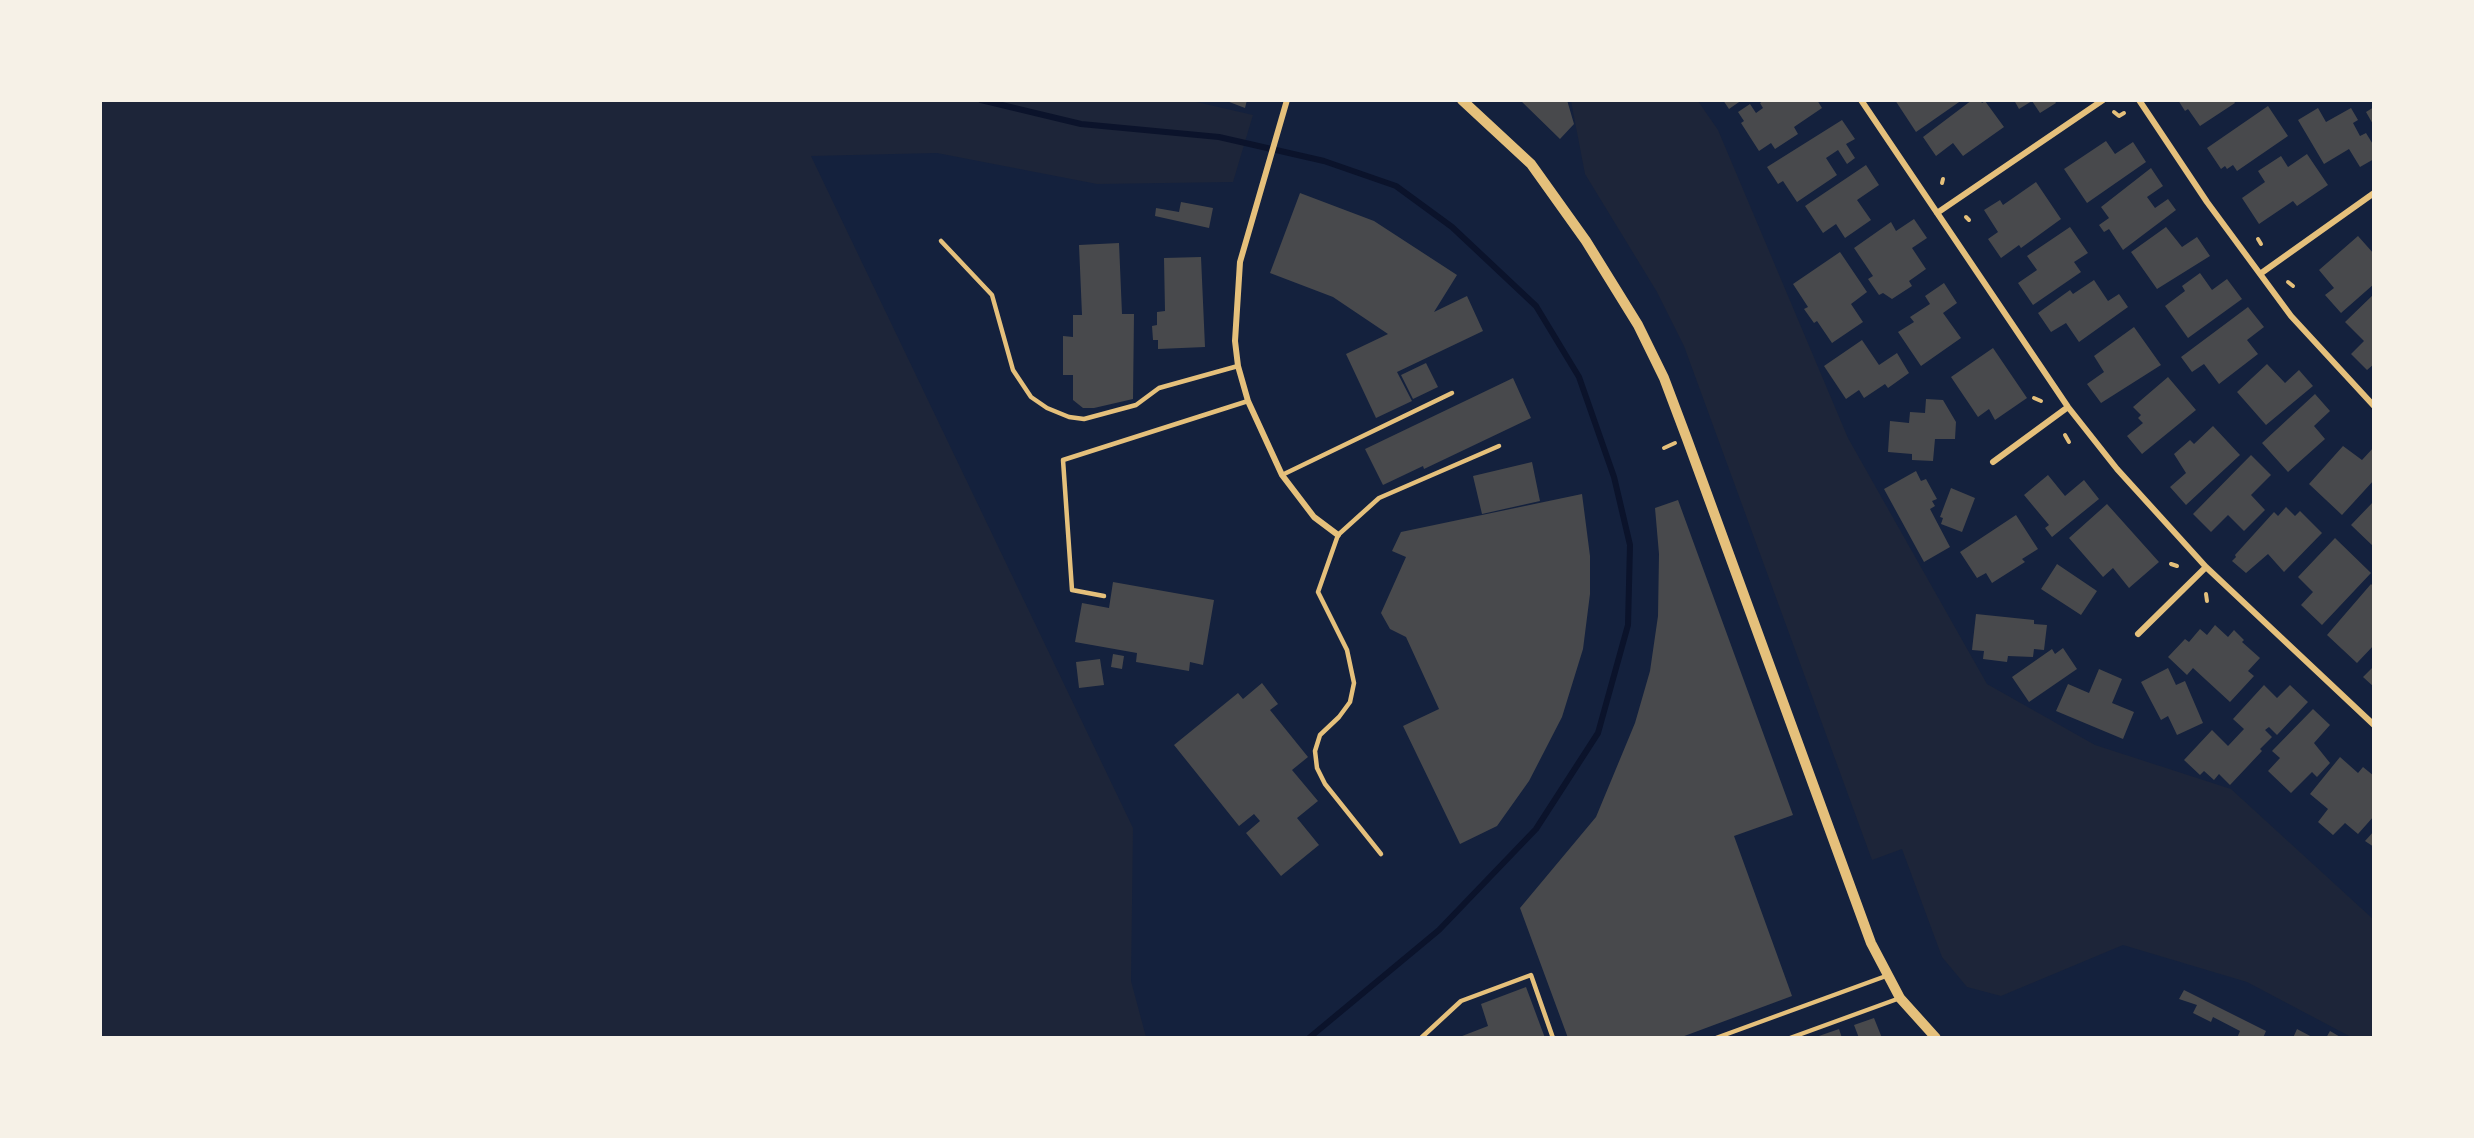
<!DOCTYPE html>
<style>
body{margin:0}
#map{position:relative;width:2474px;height:1138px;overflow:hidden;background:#14213d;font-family:Roboto,sans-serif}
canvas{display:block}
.frame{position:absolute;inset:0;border:102px solid #f6f1e7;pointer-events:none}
</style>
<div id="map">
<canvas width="2474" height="1138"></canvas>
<div class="frame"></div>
</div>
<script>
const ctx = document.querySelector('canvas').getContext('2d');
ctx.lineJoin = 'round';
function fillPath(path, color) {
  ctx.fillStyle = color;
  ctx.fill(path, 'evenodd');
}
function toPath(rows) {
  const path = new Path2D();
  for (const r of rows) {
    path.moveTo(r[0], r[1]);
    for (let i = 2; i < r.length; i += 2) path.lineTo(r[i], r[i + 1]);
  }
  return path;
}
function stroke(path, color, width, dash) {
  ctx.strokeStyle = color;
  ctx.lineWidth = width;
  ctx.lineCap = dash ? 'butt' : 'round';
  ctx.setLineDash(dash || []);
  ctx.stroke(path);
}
fillPath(toPath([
 [1188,100,1253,115,1233,182,1097,184,937,153,811,156,1133,828,1131,981,1146,1037,101,1037,101,101],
 [1571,101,1698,101,1718,130,1848,438,1987,684,2095,745,2231,789,2373,919,2373,1037,2351,1037,2247,982,2123,945,2001,996,1967,987,1942,957,1902,849,1872,860,1684,346,1657,292,1585,174]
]), '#1d2539');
stroke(toPath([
 [981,100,1081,124,1219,137,1324,161,1396,186,1452,227,1536,306,1579,377,1614,477,1630,545,1628,625,1598,733,1536,829,1439,930,1309,1038]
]), '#0b132b', 6);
fillPath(toPath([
 [1224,100,1247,100,1245,108],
 [1520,100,1567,100,1574,124,1560,139],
 [1723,100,1742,100,1729,109],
 [1764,100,1817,100,1822,108,1794,127,1798,134,1775,149,1771,143,1759,151,1741,123,1744,121,1738,112,1750,104,1756,113,1763,108,1760,103],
 [1895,100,1962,100,1916,132],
 [1972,100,1980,100,1982,103,1985,101,2004,127,1963,156,1953,143,1936,156,1923,137],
 [2014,100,2054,100,2056,103,2040,113,2032,101,2019,109],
 [2178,100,2233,100,2235,103,2200,126,2188,109,2185,111],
 [2268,106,2288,136,2237,171,2233,165,2227,169,2225,166,2221,169,2207,148],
 [2374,107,2374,126,2366,112],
 [2318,108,2326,122,2351,108,2358,120,2353,123,2360,136,2366,133,2374,146,2374,159,2360,167,2349,149,2324,164,2298,120],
 [1842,120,1855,139,1846,144,1855,158,1847,164,1838,150,1826,158,1837,175,1797,202,1783,181,1778,184,1767,167],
 [2106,141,2115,154,2133,142,2146,162,2087,203,2064,169],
 [2307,154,2328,185,2297,206,2293,201,2259,224,2242,198,2265,182,2258,171,2281,156,2288,167],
 [1866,165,1879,185,1857,200,1871,220,1845,238,1836,224,1823,233,1805,206],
 [2151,168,2163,186,2147,197,2155,208,2168,199,2176,210,2123,250,2109,229,2104,232,2099,225,2109,218,2101,207],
 [2036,182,2061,219,2021,248,2019,245,2001,258,1988,239,1998,232,1984,210,2000,200,2003,205],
 [1300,193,1374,221,1457,275,1434,312,1467,296,1483,331,1397,372,1412,401,1376,418,1346,354,1388,334,1333,297,1270,273],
 [1181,202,1213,208,1209,228,1155,216,1156,208,1179,212],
 [1914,219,1927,238,1912,248,1926,269,1909,281,1912,286,1892,299,1883,293,1879,295,1868,279,1873,276,1854,248,1891,222,1896,231],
 [2070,227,2088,253,2074,262,2081,272,2033,305,2018,283,2037,270,2027,256],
 [2166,227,2182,247,2197,237,2210,256,2157,289,2131,252],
 [2358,236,2374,254,2374,284,2341,313,2325,295,2334,288,2319,270],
 [1119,243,1122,314,1134,314,1133,399,1094,408,1083,408,1073,400,1073,375,1063,375,1063,336,1073,337,1073,315,1082,315,1079,245],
 [1840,252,1867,292,1851,304,1863,322,1832,343,1817,321,1814,323,1804,309,1808,307,1793,284],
 [1201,257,1205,347,1158,349,1158,340,1153,340,1152,326,1157,325,1157,312,1165,311,1164,258],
 [2200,273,2212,290,2227,279,2242,299,2188,338,2165,306,2185,291,2182,286],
 [2094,280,2108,301,2119,294,2128,307,2079,342,2066,323,2051,332,2038,313,2070,290,2073,294],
 [1944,283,1957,303,1943,313,1961,338,1921,366,1898,332,1914,322,1910,317,1930,304,1925,296],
 [2374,294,2374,364,2367,370,2351,354,2364,341,2345,322],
 [2248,307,2264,327,2247,340,2258,354,2219,384,2204,364,2192,372,2181,357],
 [2134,327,2161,365,2101,403,2087,384,2104,372,2094,356],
 [1862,340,1879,365,1897,353,1909,373,1888,388,1885,384,1864,398,1859,390,1846,399,1824,366],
 [1993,348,2027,398,1995,420,1989,409,1978,417,1951,377],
 [1426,363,1438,387,1413,399,1401,375],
 [2267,364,2285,383,2299,370,2313,386,2266,425,2237,392],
 [2168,377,2196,410,2142,454,2127,436,2143,423,2138,418,2141,415,2133,407],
 [1513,378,1531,418,1424,469,1423,466,1383,485,1365,449],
 [2315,394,2330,411,2314,426,2325,439,2288,472,2262,443],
 [1926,399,1943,400,1956,422,1955,439,1935,439,1933,461,1912,460,1912,454,1888,452,1890,421,1909,423,1910,412,1925,413],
 [2213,426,2240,455,2186,505,2170,487,2186,473,2174,454,2190,440,2194,444],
 [2343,446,2362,460,2374,447,2374,480,2342,515,2309,484],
 [2251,455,2271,475,2251,495,2265,510,2244,531,2228,515,2211,532,2193,514],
 [1532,462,1540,501,1482,514,1473,476],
 [1916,471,1921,481,1926,479,1937,499,1932,501,1935,506,1930,509,1950,547,1924,562,1884,489],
 [2048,475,2065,496,2084,480,2099,499,2052,537,2045,528,2049,525,2024,495],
 [1951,488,1975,498,1962,532,1941,524,1943,518,1940,517],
 [1582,494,1590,556,1590,594,1583,649,1562,717,1529,781,1497,826,1460,844,1403,726,1439,709,1406,637,1390,629,1381,613,1406,557,1392,551,1401,532],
 [1678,500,1793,815,1734,836,1792,996,1679,1038,1568,1038,1520,908,1596,817,1635,723,1650,671,1658,616,1659,554,1655,508],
 [2374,501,2374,547,2351,525],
 [2107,504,2159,562,2129,588,2113,568,2103,577,2069,538],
 [2286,507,2295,516,2300,511,2322,533,2284,572,2268,554,2246,573,2232,561,2236,557,2235,555,2274,512,2278,516],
 [2016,515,2038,549,2022,559,2025,562,1992,583,1986,573,1977,578,1960,552],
 [2335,538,2371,573,2322,625,2301,605,2313,592,2298,577],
 [2057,564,2097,591,2081,615,2041,589],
 [1113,582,1214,600,1203,665,1190,662,1189,671,1136,662,1137,653,1075,642,1082,603,1109,608],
 [2371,584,2374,587,2374,645,2357,663,2327,635],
 [1976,614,2034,620,2034,624,2047,625,2044,650,2034,649,2033,657,2008,656,2007,662,1983,659,1984,651,1972,650],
 [2215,625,2228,637,2234,630,2244,640,2242,642,2260,658,2248,671,2254,676,2230,702,2193,668,2187,675,2168,657,2185,639,2189,642,2200,629,2207,635],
 [2063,648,2077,669,2029,702,2012,677,2052,649,2055,654],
 [1113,654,1124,656,1122,669,1111,667],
 [1100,659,1104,685,1079,688,1076,662],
 [2374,666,2374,687,2363,677],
 [2168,668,2176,685,2185,681,2203,723,2177,735,2168,716,2161,720,2141,682],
 [2099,669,2122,679,2112,703,2134,712,2123,739,2056,711,2068,684,2089,693],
 [1262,683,1278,704,1270,710,1308,757,1292,770,1318,801,1297,818,1319,845,1281,876,1246,833,1260,821,1254,814,1239,826,1174,745,1238,693,1243,699],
 [2264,685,2277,698,2290,685,2308,702,2277,735,2269,727,2265,730,2272,737,2260,749,2262,751,2230,785,2219,774,2214,780,2204,771,2200,775,2184,760,2212,730,2228,746,2244,729,2233,719],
 [2313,709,2330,725,2314,743,2330,763,2317,777,2312,772,2291,793,2268,771,2280,758,2272,751],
 [2340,757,2358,773,2363,767,2374,776,2374,816,2358,834,2345,823,2333,835,2318,822,2328,809,2310,794],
 [2374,831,2374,847,2365,841],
 [1526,987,1545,1038,1457,1038,1488,1026,1481,1004],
 [2184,990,2266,1031,2263,1038,2237,1038,2240,1031,2213,1017,2211,1022,2193,1013,2197,1005,2179,999],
 [1874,1018,1882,1038,1859,1038,1854,1025],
 [1839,1029,1842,1038,1817,1038,1816,1037],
 [2297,1029,2314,1038,2293,1038],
 [2330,1031,2342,1038,2326,1038]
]), '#48494c');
stroke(toPath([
 [2114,112,2119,116,2124,113],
 [1942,183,1943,179],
 [1966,217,1969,220],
 [2258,239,2261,244],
 [2288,282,2293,286],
 [2034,398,2041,401],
 [2065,435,2069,442],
 [1664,448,1675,443],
 [2171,564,2177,566],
 [2206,594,2207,601]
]), '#e5c07b', 4);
stroke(toPath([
 [941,241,992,295,1013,370,1031,397,1047,408,1069,417,1084,419,1136,405,1159,388,1238,366],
 [1282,475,1452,393],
 [1104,596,1072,590,1063,460,1248,401],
 [1381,854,1325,784,1317,768,1315,751,1320,735,1339,717,1350,702,1354,683,1347,650,1318,592,1338,535,1379,498,1499,446],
 [1421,1038,1461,1001,1531,975,1553,1038],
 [1716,1038,1886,976],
 [1790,1038,1900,998]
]), '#e5c07b', 4.5);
stroke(toPath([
 [1287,100,1240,262,1235,341,1238,366,1248,401,1282,475,1314,517,1338,535],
 [1861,100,2068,407,2117,469,2206,567,2374,725],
 [2139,100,2207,202,2291,316,2374,406],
 [1937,213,2103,100],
 [2260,274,2374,193],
 [1993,462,2068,407],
 [2138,634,2206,567]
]), '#e5c07b', 6);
stroke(toPath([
 [1462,100,1531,164,1586,241,1638,325,1664,378,1687,439,1871,943,1900,998,1936,1038]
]), '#e5c07b', 10);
</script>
